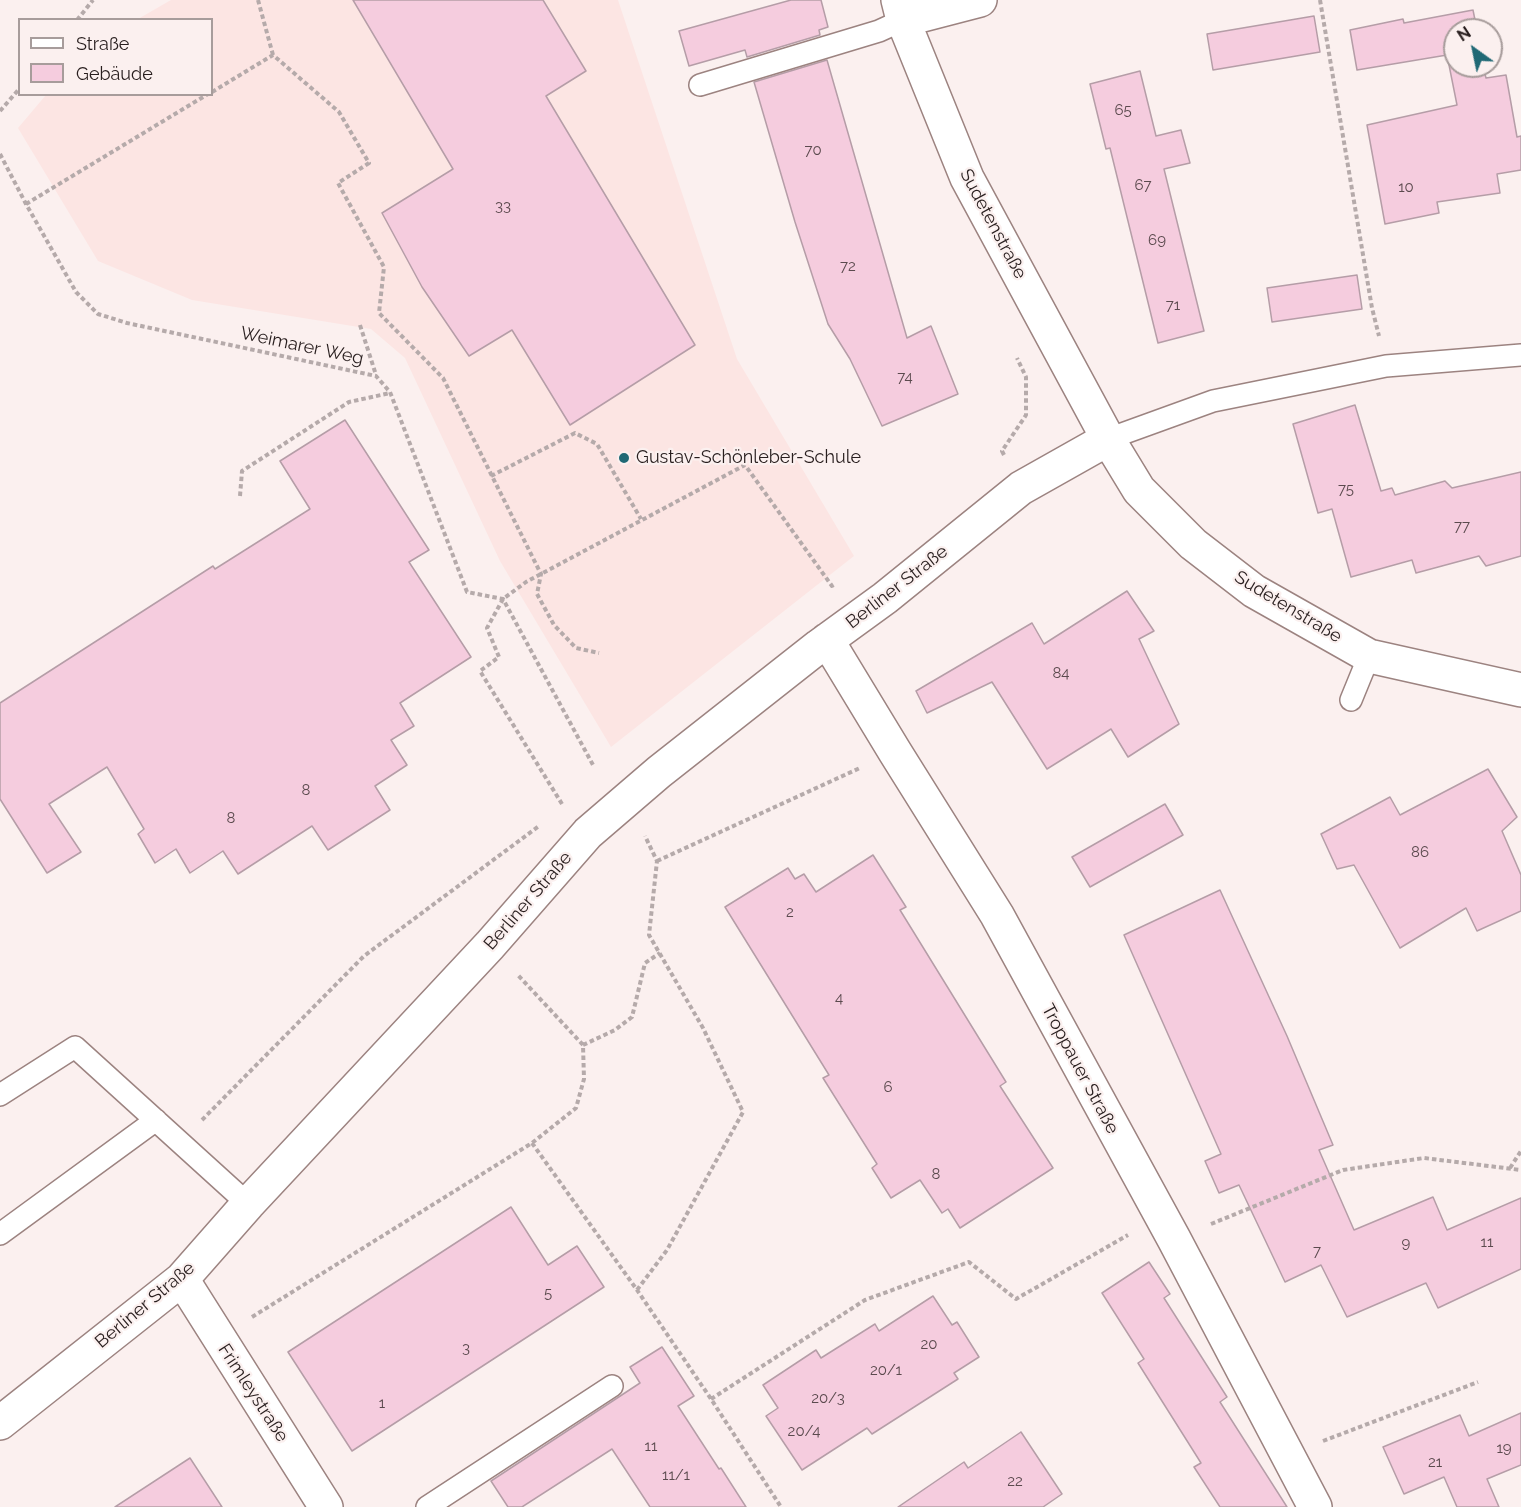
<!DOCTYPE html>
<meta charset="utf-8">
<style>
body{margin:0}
#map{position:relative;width:1521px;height:1507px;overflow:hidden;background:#fbf0ef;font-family:Raleway,sans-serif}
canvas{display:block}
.legend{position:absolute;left:18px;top:18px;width:195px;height:78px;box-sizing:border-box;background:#fbf0ef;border:2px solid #a79c9b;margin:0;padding:8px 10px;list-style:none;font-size:18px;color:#281e1e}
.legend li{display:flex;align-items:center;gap:12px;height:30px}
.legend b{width:30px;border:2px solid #a79c9b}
.north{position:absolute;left:1443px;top:18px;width:60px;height:60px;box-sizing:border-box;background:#fbf0ef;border:2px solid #a79c9b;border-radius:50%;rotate:327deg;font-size:16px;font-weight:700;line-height:24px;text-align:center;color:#281e1e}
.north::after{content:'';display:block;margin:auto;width:21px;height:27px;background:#206975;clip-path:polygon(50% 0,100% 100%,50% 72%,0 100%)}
</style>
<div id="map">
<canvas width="1521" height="1507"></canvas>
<ul class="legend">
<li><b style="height:8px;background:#fff"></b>Straße</li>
<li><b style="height:16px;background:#f5ccde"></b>Gebäude</li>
</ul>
<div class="north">N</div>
</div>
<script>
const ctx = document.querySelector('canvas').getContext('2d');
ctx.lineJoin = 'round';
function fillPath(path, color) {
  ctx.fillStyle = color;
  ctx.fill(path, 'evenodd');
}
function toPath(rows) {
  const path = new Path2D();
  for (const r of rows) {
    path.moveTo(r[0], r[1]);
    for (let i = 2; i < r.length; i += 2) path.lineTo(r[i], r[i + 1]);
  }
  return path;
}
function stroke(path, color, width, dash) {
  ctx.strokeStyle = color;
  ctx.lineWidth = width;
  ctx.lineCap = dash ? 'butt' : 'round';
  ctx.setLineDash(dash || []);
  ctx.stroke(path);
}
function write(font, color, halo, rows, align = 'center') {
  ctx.font = font + ' Raleway,sans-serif';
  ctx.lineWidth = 4.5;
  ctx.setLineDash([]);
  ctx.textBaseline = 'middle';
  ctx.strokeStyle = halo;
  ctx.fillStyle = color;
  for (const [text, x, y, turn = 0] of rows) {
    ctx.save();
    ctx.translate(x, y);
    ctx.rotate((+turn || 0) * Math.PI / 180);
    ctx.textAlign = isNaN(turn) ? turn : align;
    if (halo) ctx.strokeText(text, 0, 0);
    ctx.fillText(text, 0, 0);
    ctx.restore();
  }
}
fillPath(toPath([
 [171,0,618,0,737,359,854,556,611,747,500,561,405,358,371,329,192,300,98,261,18,128,46,95,212,94,212,20,138,19]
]), '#fce5e3');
const building = toPath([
 [353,0,543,0,586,71,546,96,695,345,570,425,512,330,469,356,422,287,382,213,453,169,353,0],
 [791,0,821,0,828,27,819,30,820,35,747,57,745,50,689,66,679,31,791,0],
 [1473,10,1477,30,1455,30,1455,66,1483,66,1486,78,1506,75,1517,137,1521,136,1521,170,1497,174,1500,193,1437,202,1439,213,1385,224,1367,125,1457,105,1447,55,1357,70,1350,30,1403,19,1404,23,1473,10],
 [1314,16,1320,52,1213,70,1207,34,1314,16],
 [827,60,907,338,931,326,958,394,882,426,850,359,828,324,795,222,754,82,827,60],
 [1140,71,1156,136,1181,130,1190,163,1164,169,1204,331,1158,343,1110,148,1106,149,1090,84,1140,71],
 [1357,275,1362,309,1272,322,1267,288,1357,275],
 [1355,405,1381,491,1392,488,1395,495,1445,481,1452,488,1521,472,1521,556,1486,566,1479,556,1416,573,1412,560,1351,577,1332,509,1318,513,1293,424,1355,405],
 [345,420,429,550,409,562,471,657,400,703,414,726,391,740,407,765,375,786,390,810,328,850,312,826,238,874,223,851,190,873,176,849,155,863,138,834,144,829,107,767,49,804,81,852,47,873,0,799,0,703,213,566,215,569,310,509,280,461,345,420],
 [1127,591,1154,631,1139,639,1179,724,1128,757,1111,729,1047,769,992,682,927,713,916,691,1032,623,1044,644,1127,591],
 [1488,769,1517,817,1502,831,1521,875,1521,911,1477,931,1466,908,1400,948,1354,865,1337,869,1321,834,1390,797,1400,815,1488,769],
 [1165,804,1183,835,1090,887,1072,857,1165,804],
 [873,855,906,907,900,910,1006,1082,1000,1086,1053,1168,960,1228,948,1209,942,1213,920,1180,891,1198,872,1168,877,1164,823,1078,829,1075,725,907,788,868,795,879,804,874,816,892,873,855],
 [1220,890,1287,1036,1333,1145,1319,1150,1354,1230,1433,1197,1447,1230,1521,1198,1521,1269,1438,1308,1426,1283,1347,1317,1321,1265,1285,1282,1239,1185,1219,1193,1205,1161,1221,1154,1124,935,1220,890],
 [511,1207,548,1265,577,1246,604,1287,352,1451,288,1352,511,1207],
 [1149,1262,1170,1294,1164,1298,1227,1397,1220,1402,1287,1507,1220,1507,1194,1467,1201,1463,1138,1363,1144,1359,1102,1293,1149,1262],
 [933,1296,952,1325,957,1322,979,1357,954,1373,958,1379,872,1434,867,1428,802,1470,766,1416,778,1408,763,1385,816,1350,821,1358,875,1324,879,1331,933,1296],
 [662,1347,694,1396,678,1406,719,1469,721,1468,746,1507,650,1507,612,1449,522,1507,508,1507,491,1481,640,1383,630,1367,662,1347],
 [1521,1413,1521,1465,1487,1479,1499,1507,1457,1507,1444,1477,1404,1494,1383,1447,1460,1415,1469,1436,1521,1413],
 [1021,1432,1062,1494,1043,1507,898,1507,964,1462,968,1468,1021,1432],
 [190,1458,222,1507,115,1507,190,1458]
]);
fillPath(building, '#f5ccde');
stroke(building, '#b59da7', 1.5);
const service = toPath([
 [700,85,879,31,903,20],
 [1108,439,1213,401,1386,366,1521,355],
 [1351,700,1369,656],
 [0,1095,75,1047,248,1204],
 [0,1234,156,1120],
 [427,1507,612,1386]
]);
const minor = toPath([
 [898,0,903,20,967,178,1108,439,1139,490,1193,544,1254,591,1369,656,1521,690],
 [903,20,980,0],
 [827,640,895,752,997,915,1174,1239,1315,1507],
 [182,1279,326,1507],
 [0,1423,182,1279,248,1204,490,945,588,833,659,772,819,646,885,598,1021,488,1108,439]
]);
stroke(service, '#9c8380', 24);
stroke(minor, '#9c8380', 36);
stroke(toPath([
 [258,0,273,55],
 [1320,0,1372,308,1379,336],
 [77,20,93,0],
 [212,92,273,55,339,112,369,163,338,183,384,267,379,313,443,378,541,574,537,594,554,625,576,648,599,653],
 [0,111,20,88],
 [0,154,26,204,76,292,98,314,127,323,376,376,390,392,467,592,503,599,593,765],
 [26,204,208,94],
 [360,325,376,375],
 [1004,455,1002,451,1026,415,1026,377,1017,358],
 [491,476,575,433,597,444,641,519],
 [240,496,242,471,349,402,390,393],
 [562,804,480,671,499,657,487,628,503,599,526,582,745,465,832,586,834,584],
 [657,861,860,768],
 [583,1045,615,1030,632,1017,645,963,660,953],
 [202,1120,364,956,539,826],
 [532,1143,637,1290,711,1399,781,1507],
 [1510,1168,1521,1151],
 [1211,1224,1343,1170,1424,1158,1521,1170],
 [637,1290,667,1250,743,1112,703,1028,649,935,657,861,645,836],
 [252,1317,532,1143,576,1108,584,1079,583,1045,517,974],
 [711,1399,865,1300,969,1262,1016,1299,1128,1235],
 [1323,1441,1478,1382]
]), '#b5aaaa', 4, [4.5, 3]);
stroke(service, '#fff', 21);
stroke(minor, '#fff', 33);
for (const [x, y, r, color] of [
 [624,458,6,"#206975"]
]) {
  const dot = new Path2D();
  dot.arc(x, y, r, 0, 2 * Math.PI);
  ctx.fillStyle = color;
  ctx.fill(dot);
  stroke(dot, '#fbf0ef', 2);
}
write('15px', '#5b4a4e', null, [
 ["65",1123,110],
 ["70",813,150],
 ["67",1143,185],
 ["10",1406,187],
 ["33",503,206],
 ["69",1157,240],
 ["72",848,266],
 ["71",1173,305],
 ["74",905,377],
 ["75",1346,489],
 ["77",1462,526],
 ["84",1061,673],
 ["8",306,790],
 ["8",231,818],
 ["86",1420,852],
 ["2",790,912],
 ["4",839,998],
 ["6",888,1087],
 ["8",936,1174],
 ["11",1487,1242],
 ["9",1406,1243],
 ["7",1317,1251],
 ["5",548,1293],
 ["20",929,1344],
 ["3",466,1348],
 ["20/1",886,1370],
 ["20/3",828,1398],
 ["1",382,1403],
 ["20/4",804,1431],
 ["11",651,1446],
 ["19",1504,1448],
 ["21",1435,1462],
 ["11/1",676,1475],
 ["22",1015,1481]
]);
write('18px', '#281e1e', '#fbf0ef', [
 ["Sudetenstraße",993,224,62],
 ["Weimarer Weg",302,346,12],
 ["Berliner Straße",897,587,-38],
 ["Sudetenstraße",1288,607,31],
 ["Berliner Straße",528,901,-49],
 ["Troppauer Straße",1080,1069,62],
 ["Berliner Straße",145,1305,-40],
 ["Frimleystraße",253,1393,57]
]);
write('18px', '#281e1e', '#fbf0ef', [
 ["Gustav-Schönleber-Schule",636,458]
], 'left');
</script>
